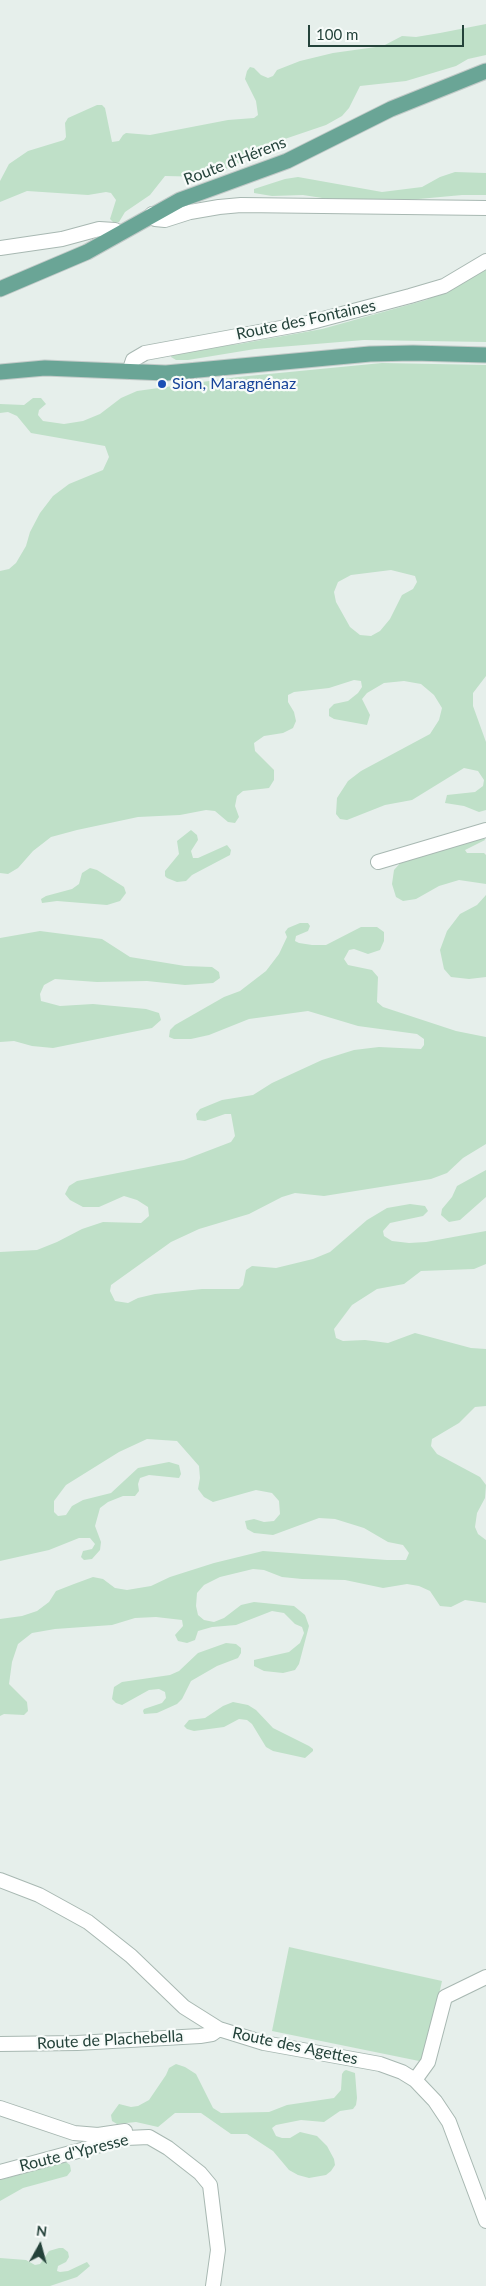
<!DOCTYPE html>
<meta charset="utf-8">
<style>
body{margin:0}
#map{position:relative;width:486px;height:2286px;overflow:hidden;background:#e6efeb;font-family:Lato,sans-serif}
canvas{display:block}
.north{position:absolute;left:15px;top:2221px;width:50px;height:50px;-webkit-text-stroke:4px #f7fbf9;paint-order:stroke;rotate:7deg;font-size:14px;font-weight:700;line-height:20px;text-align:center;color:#24423a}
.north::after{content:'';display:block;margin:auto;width:18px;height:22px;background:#24423a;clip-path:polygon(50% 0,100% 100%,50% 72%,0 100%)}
.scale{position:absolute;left:308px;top:25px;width:156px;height:22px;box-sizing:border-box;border:2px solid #24423a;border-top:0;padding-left:6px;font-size:15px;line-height:18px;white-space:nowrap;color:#24423a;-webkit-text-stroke:4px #f7fbf9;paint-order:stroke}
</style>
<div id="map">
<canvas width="486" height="2286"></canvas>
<div class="north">N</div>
<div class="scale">100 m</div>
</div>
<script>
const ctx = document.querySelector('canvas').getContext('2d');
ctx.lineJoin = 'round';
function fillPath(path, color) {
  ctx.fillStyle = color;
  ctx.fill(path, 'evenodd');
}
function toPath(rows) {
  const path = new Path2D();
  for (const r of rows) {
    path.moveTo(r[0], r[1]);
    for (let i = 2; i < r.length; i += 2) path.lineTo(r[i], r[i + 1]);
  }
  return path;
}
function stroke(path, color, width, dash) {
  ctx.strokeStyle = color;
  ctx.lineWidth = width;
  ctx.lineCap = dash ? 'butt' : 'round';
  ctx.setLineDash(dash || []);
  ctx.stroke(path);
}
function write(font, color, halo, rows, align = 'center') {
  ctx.font = font + ' Lato,sans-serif';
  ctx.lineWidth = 4.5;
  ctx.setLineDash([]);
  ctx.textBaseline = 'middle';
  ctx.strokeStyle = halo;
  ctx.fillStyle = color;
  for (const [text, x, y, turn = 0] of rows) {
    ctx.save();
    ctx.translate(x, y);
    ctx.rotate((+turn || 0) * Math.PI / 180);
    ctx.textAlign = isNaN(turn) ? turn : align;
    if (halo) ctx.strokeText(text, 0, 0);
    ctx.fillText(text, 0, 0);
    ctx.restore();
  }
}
fillPath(toPath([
 [486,24,486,55,468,59,456,66,406,81,360,86,349,108,342,116,326,125,270,144,241,162,209,177,165,176,150,195,125,212,119,222,114,223,110,219,116,200,111,193,106,192,88,195,27,191,0,202,0,181,9,164,28,151,64,140,66,137,65,123,68,118,97,105,102,105,105,108,112,142,119,141,123,135,126,133,150,135,228,120,254,118,258,115,256,101,245,79,247,71,250,67,254,68,261,75,268,78,273,76,277,70,300,61,333,53,383,46,402,36,416,37,440,33],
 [455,172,486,173,486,195,462,195,408,200,335,200,303,195,272,196,254,193,254,189,285,179,298,177,382,192,422,187,440,177],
 [486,270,486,342,364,340,255,349,188,360,176,360,171,357,172,352,178,351,239,344,322,329,426,300],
 [382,363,486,365,486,676,473,693,473,706,486,742,486,810,479,812,464,806,445,803,447,795,475,792,483,786,484,780,478,771,464,768,412,800,385,805,347,820,340,819,336,814,337,798,348,781,361,771,430,734,439,720,442,708,434,695,421,684,404,681,384,683,367,693,362,699,370,715,367,725,334,719,329,716,329,709,334,704,348,701,358,693,362,687,361,681,354,680,329,688,294,692,288,695,288,702,294,712,296,721,293,728,283,733,264,736,254,743,255,751,274,770,274,780,269,788,243,791,237,796,235,806,239,817,235,823,228,822,215,811,206,810,180,815,138,817,77,830,51,837,33,851,18,868,8,874,0,873,0,571,9,569,16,563,26,546,30,532,40,513,53,496,69,484,103,470,109,457,105,446,31,433,17,416,8,412,0,413,0,404,24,405,33,398,41,398,46,404,39,410,38,415,43,421,64,424,83,421,100,414,121,398,137,391,238,377],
 [391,570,415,576,417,582,413,589,402,595,390,619,380,631,371,636,360,635,350,627,336,602,334,592,338,582,351,575],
 [191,830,197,835,198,840,191,851,193,858,198,858,227,845,231,850,230,855,192,875,186,881,177,882,167,878,165,876,165,871,179,854,177,841],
 [484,837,485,840,465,850,467,853,484,853,486,855,486,884,459,880,439,886,416,899,403,901,396,897,392,884,394,870,403,860],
 [90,868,97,870,124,887,126,893,120,901,107,905,57,901,42,903,41,899,46,896,72,889,79,884,82,873],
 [486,895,486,977,469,979,451,977,444,969,440,950,447,931,460,914,477,905],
 [300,923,308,923,310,926,308,931,296,936,295,941,299,943,312,945,326,945,361,927,377,927,384,932,384,941,380,950,368,954,354,949,349,950,344,959,348,965,372,970,378,977,377,1002,383,1007,456,1031,486,1037,486,1144,463,1158,447,1173,431,1179,324,1196,295,1193,282,1197,249,1214,199,1229,171,1242,111,1285,110,1291,115,1301,128,1303,138,1298,155,1294,202,1289,239,1289,243,1285,246,1270,252,1266,276,1268,313,1259,330,1252,367,1220,387,1208,410,1204,425,1206,428,1211,423,1216,390,1223,383,1231,384,1236,392,1241,409,1243,426,1242,486,1231,486,1264,474,1269,421,1271,404,1284,377,1289,352,1305,334,1329,336,1338,343,1341,365,1340,388,1343,415,1333,471,1348,486,1349,486,1406,475,1407,459,1423,432,1439,431,1446,437,1454,480,1477,486,1485,485,1498,477,1513,475,1527,478,1534,486,1540,486,1603,465,1600,451,1607,440,1606,430,1591,419,1586,407,1584,383,1588,345,1580,302,1579,282,1577,264,1570,253,1569,220,1577,204,1585,197,1593,196,1606,198,1615,204,1620,214,1622,224,1618,241,1605,254,1602,294,1606,305,1615,309,1626,299,1664,295,1670,283,1673,264,1671,254,1666,254,1660,289,1652,300,1643,304,1633,302,1627,295,1624,284,1613,272,1611,236,1625,212,1627,198,1631,195,1640,187,1643,178,1641,175,1635,183,1626,182,1620,156,1617,135,1618,112,1625,55,1629,32,1633,18,1644,12,1662,9,1684,27,1702,28,1711,24,1715,4,1714,0,1716,0,1619,22,1616,37,1611,49,1602,56,1591,74,1584,93,1577,103,1579,115,1588,127,1590,151,1586,170,1577,214,1563,263,1551,387,1560,406,1560,409,1553,403,1545,388,1542,364,1528,335,1519,319,1518,273,1535,254,1533,247,1529,245,1521,254,1519,264,1522,274,1521,280,1514,279,1501,272,1493,256,1490,213,1502,204,1497,198,1489,200,1478,199,1466,177,1441,147,1439,119,1452,66,1485,54,1501,54,1512,58,1516,66,1515,72,1506,83,1500,111,1493,138,1468,169,1462,179,1465,181,1474,179,1478,149,1475,140,1478,138,1484,139,1491,135,1496,123,1496,108,1502,100,1508,95,1526,101,1542,100,1550,92,1559,84,1560,81,1557,83,1551,92,1549,95,1544,90,1538,79,1538,49,1550,0,1561,0,1252,37,1250,57,1242,82,1229,103,1222,141,1223,149,1216,148,1207,137,1200,124,1196,99,1207,83,1207,70,1200,65,1194,69,1186,77,1181,184,1160,231,1142,235,1136,231,1114,225,1114,205,1121,197,1120,196,1114,200,1109,222,1100,253,1095,272,1083,322,1060,354,1050,379,1047,421,1049,424,1045,424,1039,417,1034,358,1026,308,1011,249,1019,209,1035,191,1039,174,1039,169,1037,170,1030,175,1025,224,997,240,991,266,971,279,954,287,937,285,932,288,928],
 [40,931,102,939,130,957,185,966,212,967,219,972,220,978,213,983,185,985,147,981,97,982,55,979,44,985,40,994,41,1001,60,1006,93,1004,146,1009,159,1013,161,1020,152,1028,53,1048,32,1046,14,1041,0,1042,0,938],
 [486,1170,486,1197,460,1220,449,1222,441,1215,442,1209,452,1197,457,1186],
 [226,1643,236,1644,241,1648,241,1653,238,1658,217,1666,191,1681,182,1699,177,1704,157,1713,144,1714,143,1711,144,1709,162,1703,166,1698,165,1692,159,1689,149,1690,122,1705,116,1703,112,1699,114,1687,122,1682,170,1675,179,1671,198,1653],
 [233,1702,248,1705,256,1710,273,1728,309,1746,313,1749,313,1751,305,1758,273,1751,266,1747,252,1724,247,1720,239,1719,224,1727,194,1731,187,1729,184,1726,189,1720,205,1718,223,1706],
 [289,1947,442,1981,424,2062,272,2031],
 [176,2064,185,2067,196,2074,213,2108,221,2113,269,2112,287,2105,334,2098,341,2090,342,2074,344,2071,346,2070,355,2073,357,2098,356,2105,353,2109,340,2111,324,2122,301,2120,276,2125,272,2128,276,2136,282,2138,290,2138,300,2132,317,2136,327,2146,334,2159,335,2165,331,2171,326,2175,309,2178,298,2175,289,2170,273,2151,247,2134,231,2134,201,2113,175,2113,158,2127,136,2122,117,2124,112,2121,111,2115,119,2104,131,2107,138,2106,149,2100,166,2075,169,2068],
 [66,2162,70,2165,71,2171,67,2176,23,2188,0,2201,0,2180,60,2163],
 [59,2248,63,2248,68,2252,69,2257,66,2262,58,2266,57,2271,60,2272,68,2271,87,2262,90,2266,77,2277,50,2286,0,2286,0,2258,26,2260,35,2265,40,2264,49,2251]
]), '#bfe0c8');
const minor = toPath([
 [152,214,155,219,165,220,190,212,219,207,241,205,486,208],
 [0,248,62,239,99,229,115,230,119,234],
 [129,372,133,360,145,353,308,323,410,296,444,286,486,261],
 [378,862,486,830],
 [0,1880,39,1895,88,1922,131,1956,184,2007,219,2029,264,2043,380,2064,402,2072,415,2080,435,2101,449,2122,486,2221],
 [0,2044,77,2043,200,2036,212,2034,219,2029],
 [415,2080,428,2062,445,1997,486,1977],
 [0,2108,74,2133,98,2135,125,2131],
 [0,2172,126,2138,149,2137,168,2148,200,2173,210,2185,218,2250,213,2286]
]);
const major = toPath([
 [0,289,87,252,180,200,287,161,391,109,486,71],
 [0,372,45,368,166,373,370,354,413,353,486,355]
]);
stroke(minor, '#a8b8b2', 16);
stroke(major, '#c2cac8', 17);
stroke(minor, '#fff', 14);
stroke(major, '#6aa596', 15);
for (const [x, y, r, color] of [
 [162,384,5,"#1a4fb4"]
]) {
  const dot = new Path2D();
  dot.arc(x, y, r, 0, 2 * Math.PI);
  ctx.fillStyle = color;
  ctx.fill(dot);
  stroke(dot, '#f7fbf9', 2);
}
write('16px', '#24423a', '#f7fbf9', [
 ["Route d'Hérens",235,161,-21],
 ["Route des Fontaines",306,320,-12],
 ["Route de Plachebella",110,2040,-3],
 ["Route des Agettes",295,2046,12],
 ["Route d'Ypresse",74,2153,-14]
]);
write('16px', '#164399', '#f7fbf9', [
 ["Sion, Maragnénaz",172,384]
], 'left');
</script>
